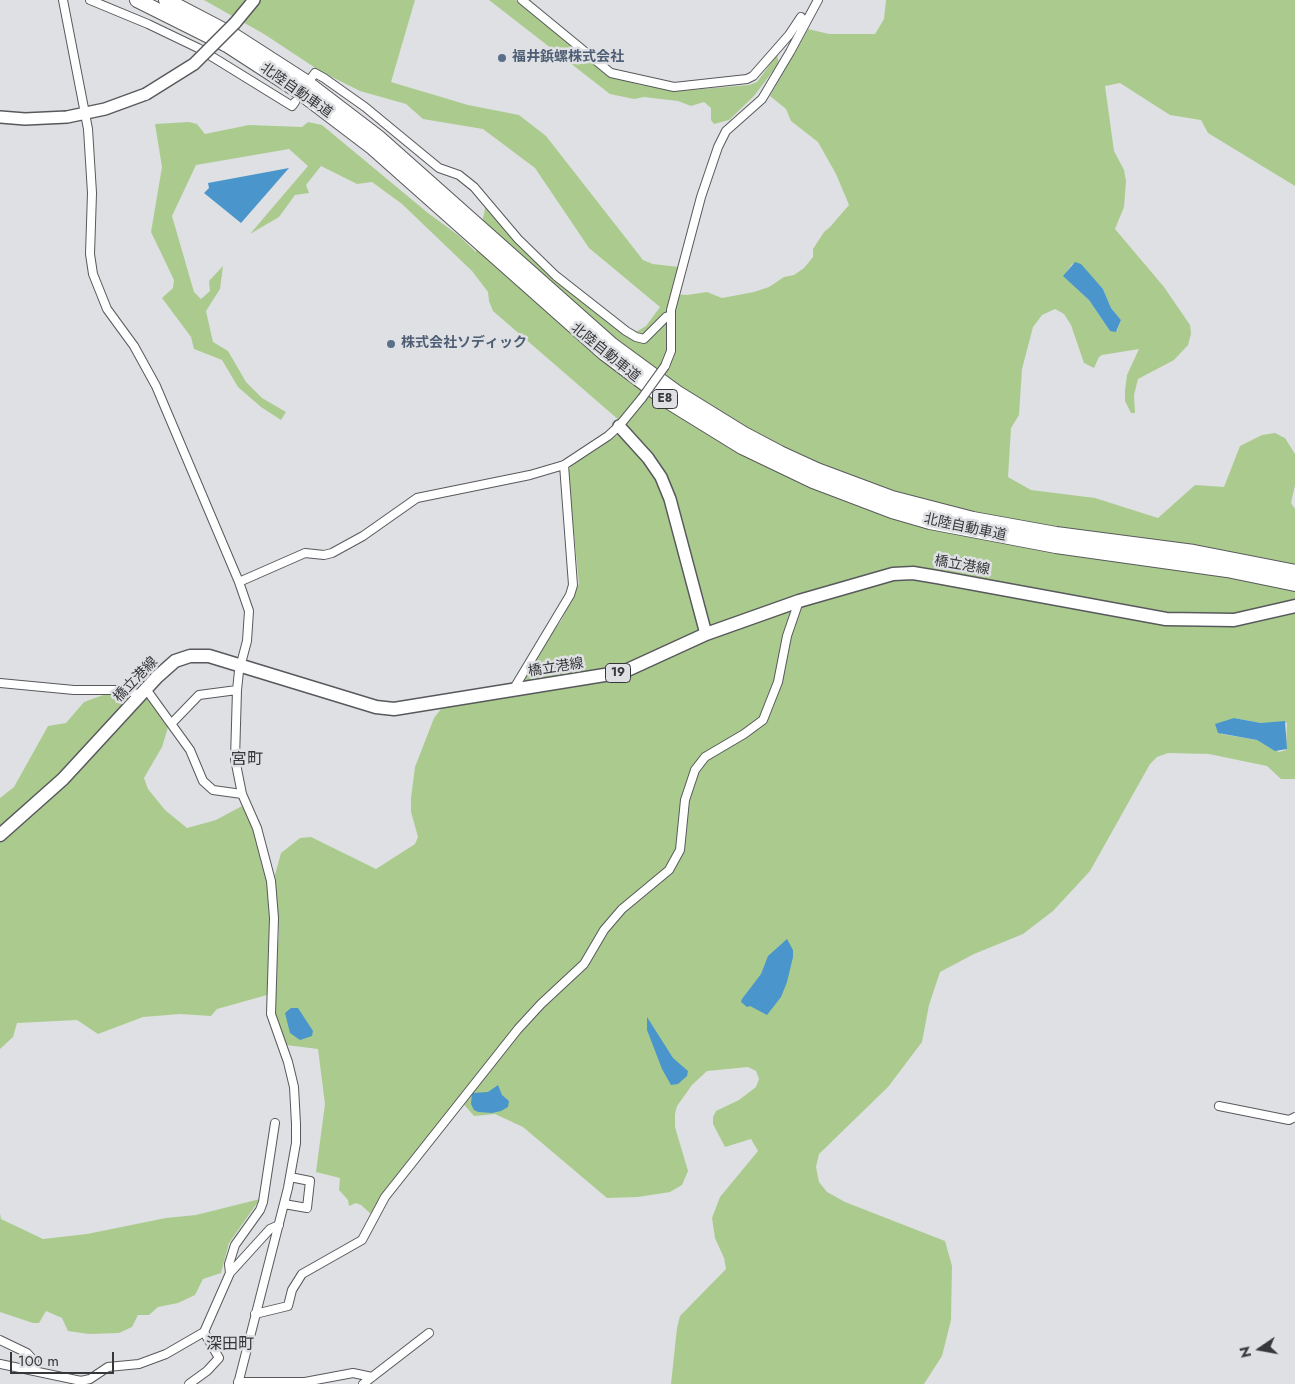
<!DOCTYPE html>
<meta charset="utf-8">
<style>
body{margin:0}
#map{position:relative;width:1295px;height:1384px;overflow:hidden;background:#dee0e3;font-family:Jost,sans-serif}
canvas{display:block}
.north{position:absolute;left:1235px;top:1324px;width:50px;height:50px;-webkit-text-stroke:4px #dee0e3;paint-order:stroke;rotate:258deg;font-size:14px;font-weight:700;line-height:20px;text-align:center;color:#363738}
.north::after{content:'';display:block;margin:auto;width:18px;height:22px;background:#363738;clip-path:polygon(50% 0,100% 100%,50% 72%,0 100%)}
.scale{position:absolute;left:10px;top:1352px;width:104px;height:22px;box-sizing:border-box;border:2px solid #363738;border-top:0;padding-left:6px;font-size:15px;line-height:18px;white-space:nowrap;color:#363738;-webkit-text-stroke:4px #dee0e3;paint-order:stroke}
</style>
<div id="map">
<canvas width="1295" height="1384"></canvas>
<div class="north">N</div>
<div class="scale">100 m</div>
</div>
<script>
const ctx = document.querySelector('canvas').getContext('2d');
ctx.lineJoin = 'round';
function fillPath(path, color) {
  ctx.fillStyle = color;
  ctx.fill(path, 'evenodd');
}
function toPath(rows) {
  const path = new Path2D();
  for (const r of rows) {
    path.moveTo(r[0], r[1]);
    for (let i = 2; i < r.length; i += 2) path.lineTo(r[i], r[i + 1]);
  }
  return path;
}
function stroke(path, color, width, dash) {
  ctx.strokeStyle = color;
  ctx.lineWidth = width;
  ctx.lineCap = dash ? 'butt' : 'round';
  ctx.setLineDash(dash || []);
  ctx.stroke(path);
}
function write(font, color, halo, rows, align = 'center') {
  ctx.font = font + ' Jost,"Noto Sans JP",sans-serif';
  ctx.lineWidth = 5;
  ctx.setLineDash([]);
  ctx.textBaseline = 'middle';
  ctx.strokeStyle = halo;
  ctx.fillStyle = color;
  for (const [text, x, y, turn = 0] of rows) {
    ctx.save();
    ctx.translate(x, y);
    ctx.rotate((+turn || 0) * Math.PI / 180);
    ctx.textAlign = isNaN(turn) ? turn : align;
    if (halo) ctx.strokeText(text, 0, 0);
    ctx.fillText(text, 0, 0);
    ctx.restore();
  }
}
fillPath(toPath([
 [204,0,415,0,391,82,468,105,519,115,546,136,643,260,653,264,679,267,671,294,687,295,707,292,722,298,754,292,769,287,784,277,794,275,804,268,813,257,813,249,824,232,830,227,849,205,836,174,818,142,791,121,786,109,770,96,808,29,829,34,875,34,884,19,886,0,1295,0,1295,186,1208,133,1201,120,1170,115,1120,83,1105,86,1114,151,1124,170,1126,181,1124,207,1115,229,1164,287,1190,325,1191,334,1188,345,1174,360,1138,379,1134,395,1135,413,1131,413,1125,401,1125,390,1127,375,1139,349,1102,355,1099,357,1094,368,1084,363,1071,325,1064,314,1055,309,1042,315,1033,327,1022,369,1019,415,1011,428,1008,477,1031,490,1095,498,1158,518,1195,485,1224,487,1240,446,1262,435,1275,433,1285,438,1295,454,1295,485,1291,503,1295,509,1295,779,1281,779,1267,766,1209,754,1168,753,1157,757,1150,764,1090,871,1053,911,1023,934,974,954,940,972,929,1005,922,1042,888,1087,819,1154,816,1167,819,1182,827,1192,845,1202,945,1241,952,1266,951,1320,942,1356,924,1384,671,1384,677,1328,680,1316,726,1269,724,1258,715,1238,712,1218,720,1197,758,1151,751,1139,725,1147,713,1124,713,1117,716,1111,739,1100,756,1087,759,1079,756,1071,748,1067,707,1071,692,1085,677,1106,675,1114,675,1127,688,1171,682,1185,670,1192,638,1197,607,1198,523,1127,495,1114,474,1116,459,1099,380,1197,372,1215,361,1205,356,1203,349,1206,348,1200,339,1190,340,1178,316,1172,325,1104,318,1049,286,1045,277,1025,274,1007,279,932,275,875,281,853,300,838,311,837,376,869,415,844,418,837,411,812,411,798,415,767,434,718,441,709,451,705,503,697,561,621,579,584,568,472,572,464,619,434,620,421,493,311,489,301,488,292,472,271,402,204,372,182,357,184,321,166,306,185,309,193,295,195,279,217,250,234,308,166,289,149,196,165,172,216,194,292,201,299,210,291,209,281,223,266,220,289,206,311,213,342,228,351,246,382,262,398,286,412,281,420,261,407,238,387,222,360,194,349,191,337,162,298,173,288,174,280,151,232,162,167,155,124,189,122,197,124,205,134,249,125,302,127,308,122,322,125,428,213,458,235,476,252,486,204,504,228,629,336,646,326,660,307,589,248,535,168,483,129,423,119,406,104,360,91,320,71,264,34],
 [1078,263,1103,289,1111,308,1121,320,1117,331,1110,331,1089,300,1064,276,1072,264],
 [1234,718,1261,723,1287,723,1286,750,1279,752,1257,740,1221,734],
 [489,0,516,0,575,47,594,65,610,75,640,85,679,91,749,85,757,82,777,55,779,63,754,96,729,120,714,124,711,120,711,108,704,102,691,106,678,101,644,97,634,99,610,94],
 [106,694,148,696,169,724,162,747,144,778,148,789,165,810,187,828,216,820,242,806,252,824,265,867,268,891,271,956,267,995,217,1009,211,1016,180,1014,143,1017,98,1034,77,1020,17,1023,13,1037,0,1049,0,798,14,787,48,726,66,723,84,702],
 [260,1199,229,1243,221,1273,203,1279,195,1295,178,1303,158,1307,149,1315,138,1315,132,1327,119,1333,89,1334,68,1331,62,1318,46,1311,39,1323,33,1323,0,1312,0,1213,1,1219,43,1239,87,1234,166,1218,196,1215]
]), '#abcb8e');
fillPath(toPath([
 [289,168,241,223,204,193,209,188,208,183],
 [1075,262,1081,264,1103,289,1111,308,1121,320,1116,332,1110,331,1089,300,1063,276],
 [1234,718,1261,723,1285,721,1287,749,1275,751,1257,740,1218,733,1215,724],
 [787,939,793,950,793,957,787,982,781,997,767,1015,750,1006,747,1007,741,1002,742,999,761,974,768,956],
 [291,1008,298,1008,313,1031,312,1036,300,1040,290,1033,285,1013],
 [647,1017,673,1058,688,1071,687,1076,678,1084,671,1085,662,1069,647,1030],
 [498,1085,502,1095,509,1101,508,1107,501,1111,492,1113,478,1112,474,1110,471,1104,472,1093,488,1092]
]), '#4a95cb');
const street = toPath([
 [63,0,88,129,92,193,90,254,93,274,107,309,134,346,156,386,239,582,249,611,247,641,239,671,237,690,235,759,242,794,257,828,271,881,274,918,271,1014,288,1062,294,1087,296,1124,296,1143,288,1188,238,1384],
 [90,0,148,24,198,48,292,106,295,102],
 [522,0,611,73,674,87,747,79,753,76,789,35,801,17],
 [312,77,315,73,324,78,365,107,439,168,459,175,474,187,518,239,556,276,626,331,636,337,644,339,666,317,671,315],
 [665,366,671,351,671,310,701,197,718,147,726,131,762,99,790,52,818,0],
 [239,582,305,553,324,555,332,553,363,536,417,498,530,475,564,465,608,436,619,426,642,398],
 [0,683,74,690,124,690,141,695],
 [146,689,190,750,203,781,213,790,242,794],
 [513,690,570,595,573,585,564,465],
 [172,723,199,695,237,690],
 [1219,1106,1289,1120,1295,1117],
 [284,1204,307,1208,310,1181,290,1177],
 [230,1273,229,1264,235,1245,260,1210,263,1202,275,1123],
 [255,1314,288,1306,292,1290,302,1274,362,1240,385,1197,518,1029,541,1004,584,964,604,930,622,909,669,870,680,850,685,800,695,770,705,757,744,734,763,720,778,682,787,636,799,601],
 [0,1340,27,1353,34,1361,35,1371],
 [0,1364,81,1381,90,1379,108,1367,139,1364,166,1354,204,1332,230,1273,270,1229,279,1225],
 [238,1382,305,1382,353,1373,372,1377],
 [189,1384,207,1371,219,1358,204,1332],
 [363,1384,429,1333]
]);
const secondary = toPath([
 [235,23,254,0],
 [0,117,25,119,67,117,105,109,146,94],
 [619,426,648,458,661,477,670,499,706,634]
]);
const primary = toPath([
 [0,835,63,779,157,677,175,661,190,656,209,656,376,707,394,709,623,672,706,634,799,601,893,574,913,573,937,577,1166,619,1234,620,1295,606]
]);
const highway = toPath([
 [137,0,227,45,298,91,373,148,604,353,669,402,742,447,813,481,892,511,930,522,1056,546,1227,570,1295,584],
 [166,0,233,35,306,82,378,137,612,345,676,392,744,434,780,453,817,470,892,498,973,519,1056,534,1194,552,1295,572]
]);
stroke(street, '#58595c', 10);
stroke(secondary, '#58595c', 14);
stroke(primary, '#58595c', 15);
stroke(highway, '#58595c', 16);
stroke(street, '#fff', 8);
stroke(secondary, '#fff', 11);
stroke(primary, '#fff', 12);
stroke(highway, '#fff', 14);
const streetBridge = toPath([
 [642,398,665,366]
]);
const secondaryBridge = toPath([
 [146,94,194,64,235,23]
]);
stroke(streetBridge, '#58595c', 10, []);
stroke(secondaryBridge, '#58595c', 14, []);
stroke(streetBridge, '#fff', 8);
stroke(secondaryBridge, '#fff', 11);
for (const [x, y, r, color] of [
 [502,58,5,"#5c6f8a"],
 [391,344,5,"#5c6f8a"]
]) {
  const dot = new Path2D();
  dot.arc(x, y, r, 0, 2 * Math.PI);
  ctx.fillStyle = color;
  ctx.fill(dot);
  stroke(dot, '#dee0e3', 2);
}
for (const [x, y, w] of [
 [665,399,25],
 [618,673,25]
]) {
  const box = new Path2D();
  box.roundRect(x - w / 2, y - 9.5, w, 19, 4);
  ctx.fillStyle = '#dee0e3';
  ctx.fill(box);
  stroke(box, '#363738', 1);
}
write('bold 12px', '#363738', null, [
 ["E8",665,399],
 ["19",618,673]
]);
write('bold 14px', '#4e5e75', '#dee0e3', [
 ["福井鋲螺株式会社",512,58],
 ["株式会社ソディック",401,344]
], 'left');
write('14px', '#363738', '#dee0e3', [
 ["北陸自動車道",296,91,35],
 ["北陸自動車道",605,353,39],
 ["北陸自動車道",965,528,12],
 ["橋立港線",962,566,10],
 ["橋立港線",556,668,-9],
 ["橋立港線",136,680,-46]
]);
write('16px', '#363738', '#dee0e3', [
 ["宮町",247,760],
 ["深田町",230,1345]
]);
</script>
